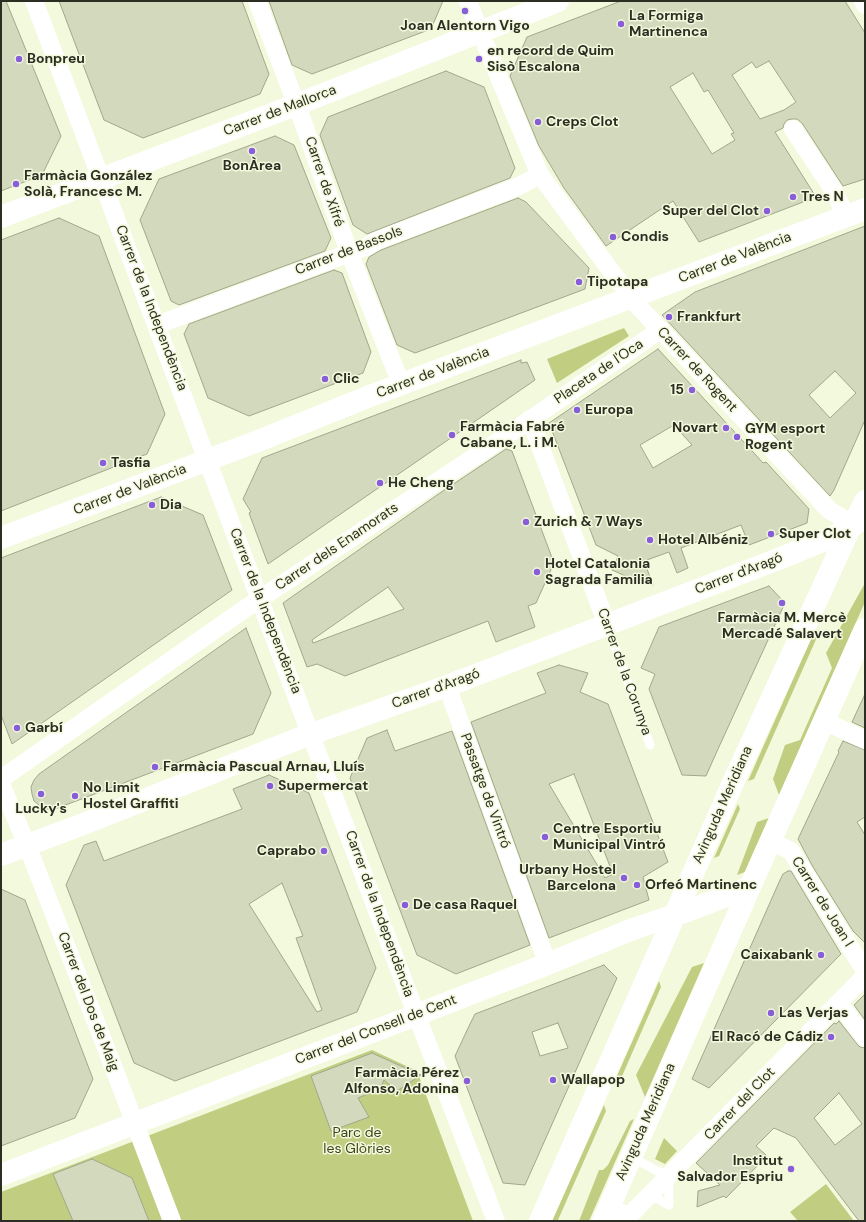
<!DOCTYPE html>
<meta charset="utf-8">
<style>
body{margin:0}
#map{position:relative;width:866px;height:1222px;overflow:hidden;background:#f3f9dc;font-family:"DM Sans",sans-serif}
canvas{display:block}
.frame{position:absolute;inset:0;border:2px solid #2c2e23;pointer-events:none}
</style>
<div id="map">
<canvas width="866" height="1222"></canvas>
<div class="frame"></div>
</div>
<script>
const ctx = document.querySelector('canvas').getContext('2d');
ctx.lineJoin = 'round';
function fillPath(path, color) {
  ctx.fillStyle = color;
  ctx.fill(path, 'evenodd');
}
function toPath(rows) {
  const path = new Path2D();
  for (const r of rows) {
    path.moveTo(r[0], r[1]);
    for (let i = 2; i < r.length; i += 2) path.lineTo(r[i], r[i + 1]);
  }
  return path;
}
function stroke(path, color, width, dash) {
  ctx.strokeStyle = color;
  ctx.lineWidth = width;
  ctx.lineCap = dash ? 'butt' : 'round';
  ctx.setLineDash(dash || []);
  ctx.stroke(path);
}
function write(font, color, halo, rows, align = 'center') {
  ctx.font = font + ' "DM Sans",sans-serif';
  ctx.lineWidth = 3;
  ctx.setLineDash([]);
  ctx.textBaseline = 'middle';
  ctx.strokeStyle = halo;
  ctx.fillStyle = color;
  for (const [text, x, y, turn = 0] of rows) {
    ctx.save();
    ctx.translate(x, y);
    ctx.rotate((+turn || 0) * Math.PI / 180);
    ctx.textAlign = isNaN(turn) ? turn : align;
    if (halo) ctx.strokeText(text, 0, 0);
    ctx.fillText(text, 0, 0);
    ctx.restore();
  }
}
fillPath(toPath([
 [624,328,629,336,557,383,547,359],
 [865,583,865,602,779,795,773,779,785,745,800,740,832,668,826,653],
 [815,630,818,635,754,779,748,781],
 [738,804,740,809,719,856,714,858],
 [769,818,745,872,737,875,757,822],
 [704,963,645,1097,636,1075,692,967],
 [659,981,661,987,619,1083,613,1085],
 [372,1050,417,1071,473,1221,1,1221,1,1192],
 [604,1105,606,1111,558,1220,552,1221],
 [634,1119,589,1221,579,1221,599,1170,603,1170,608,1165,630,1121],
 [664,1138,677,1151,665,1164,655,1159],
 [826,1184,854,1221,798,1221,790,1212]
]), '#c1ce82');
const building = toPath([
 [1,1,6,1,61,136,42,175,1,191,1,1],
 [59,1,242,1,269,74,260,94,143,138,104,120,59,1],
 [269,1,443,1,431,29,312,74,292,65,269,1],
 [621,1,845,1,865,33,865,179,843,186,802,123,797,119,792,119,787,120,784,124,783,128,775,132,816,197,699,242,673,201,606,246,564,188,539,146,510,76,527,37,621,1],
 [769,61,796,102,784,110,760,119,732,75,752,62,756,68,769,61],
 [693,73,704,92,708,90,734,133,731,134,735,140,712,154,670,87,693,73],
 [446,71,484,87,515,168,510,178,367,234,353,225,320,135,328,117,446,71],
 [275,136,294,145,331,238,325,251,179,305,171,301,140,220,159,179,275,136],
 [518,198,526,202,589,268,585,289,415,353,397,345,366,264,369,257,381,250,518,198],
 [59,218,99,236,165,414,147,454,1,511,1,240,59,218],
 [865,226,865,420,834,490,830,496,662,315,695,292,865,226],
 [835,371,856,393,830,418,809,395,835,371],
 [334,270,342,273,371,352,363,373,249,416,208,398,184,334,189,324,334,270],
 [658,349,754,453,763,463,766,462,809,509,807,523,749,545,741,525,681,548,688,568,677,573,669,552,644,561,653,585,641,583,612,570,618,556,596,545,549,423,658,349],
 [674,425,692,445,653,468,640,445,674,425],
 [521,360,521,363,527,362,535,380,268,564,249,513,251,512,243,499,262,458,521,360],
 [506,449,512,451,554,563,536,603,528,606,535,627,496,642,488,621,345,676,317,664,307,667,283,603,437,495,506,449],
 [388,587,404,609,313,643,312,640,388,587],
 [161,497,203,515,232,590,12,744,1,715,1,558,161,497],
 [769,586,785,603,718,749,706,776,682,775,649,689,655,674,641,668,659,627,769,586],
 [246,628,271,693,253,734,55,809,45,809,39,805,34,801,32,794,31,787,34,780,39,774,246,628],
 [559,665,588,673,580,692,608,704,668,862,643,877,649,900,549,938,471,722,546,693,537,673,559,665],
 [574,774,613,874,605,878,549,784,574,774],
 [865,694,865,728,852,722,865,694],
 [387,730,395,751,452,731,530,945,456,974,417,955,350,778,367,738,387,730],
 [843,741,865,750,865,817,857,822,865,835,865,943,853,931,813,867,798,839,839,752,838,751,843,741],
 [269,775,309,793,376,968,357,1012,175,1081,134,1063,66,885,84,845,96,841,104,861,242,809,233,789,269,775],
 [282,883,303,936,296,938,322,1010,317,1012,249,904,282,883],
 [788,871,791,871,841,954,709,1088,692,1079,780,880,783,874,788,871],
 [1,889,25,900,93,1079,75,1118,1,1146,1,889],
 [604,965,617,978,525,1185,503,1183,455,1056,470,1024,475,1014,604,965],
 [558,1023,568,1048,540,1056,532,1032,558,1023],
 [865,994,865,1020,854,1005,865,994],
 [839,1021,857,1044,860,1047,865,1048,865,1221,859,1221,796,1138,774,1128,756,1146,767,1156,726,1198,724,1196,697,1207,698,1191,720,1185,696,1163,834,1023,836,1024,839,1021],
 [839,1093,862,1124,835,1145,814,1118,839,1093],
 [372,1053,421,1075,397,1091,384,1080,380,1089,358,1098,369,1117,331,1131,311,1076,372,1053],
 [92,1159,132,1178,149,1221,73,1221,53,1174,92,1159]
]);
fillPath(building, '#d3d9bc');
stroke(building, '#a2a78c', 1);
stroke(toPath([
 [607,625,650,745],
 [631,1157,669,1177,669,1205,651,1195]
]), '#fff', 9);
stroke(toPath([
 [34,1,410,998,496,1221],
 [257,1,303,122,349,252,401,384],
 [468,1,476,22],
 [863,1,865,5],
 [486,46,540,175,620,283],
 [793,129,834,191,846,216],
 [638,306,829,510,841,517],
 [157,325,368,246,376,241,517,187,540,175],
 [530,419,607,625],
 [447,686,544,954,545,965],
 [824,721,865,740],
 [1,779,246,608,521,426,660,330],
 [1,784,27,845,113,1066,172,1221],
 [771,841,791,851,865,971],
 [839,1003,865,1038],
 [609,1208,629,1216,865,976]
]), '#fff', 18);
stroke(toPath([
 [1,217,306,101,558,1],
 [1,538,258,441,370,396,865,209],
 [540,1221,736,776,850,528,859,521],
 [603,1221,750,887]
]), '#fff', 22);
stroke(toPath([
 [1,855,86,823,300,738,447,686,781,558,832,537,850,528,858,516,865,501],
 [1,1175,416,1015,545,965,633,929,687,911,750,887,865,629]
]), '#fff', 22);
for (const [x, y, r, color] of [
 [465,11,4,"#885ed8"],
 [621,24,4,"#885ed8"],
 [19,59,4,"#885ed8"],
 [479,59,4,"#885ed8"],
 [538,122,4,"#885ed8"],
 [252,151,4,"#885ed8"],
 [16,184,4,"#885ed8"],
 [793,197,4,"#885ed8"],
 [767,211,4,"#885ed8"],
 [613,237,4,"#885ed8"],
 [579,282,4,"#885ed8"],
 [669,317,4,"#885ed8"],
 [325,379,4,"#885ed8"],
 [692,390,4,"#885ed8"],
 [577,410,4,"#885ed8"],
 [726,428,4,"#885ed8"],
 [452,435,4,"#885ed8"],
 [737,437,4,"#885ed8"],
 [103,463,4,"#885ed8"],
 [380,483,4,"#885ed8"],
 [152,505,4,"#885ed8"],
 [526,522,4,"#885ed8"],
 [771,534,4,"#885ed8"],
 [650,540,4,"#885ed8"],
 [537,572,4,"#885ed8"],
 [782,603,4,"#885ed8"],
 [17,728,4,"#885ed8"],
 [155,767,4,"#885ed8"],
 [270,786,4,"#885ed8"],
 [41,794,4,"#885ed8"],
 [75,796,4,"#885ed8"],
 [545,837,4,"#885ed8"],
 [324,851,4,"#885ed8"],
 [624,878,4,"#885ed8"],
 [637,885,4,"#885ed8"],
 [405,905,4,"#885ed8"],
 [821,955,4,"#885ed8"],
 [771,1013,4,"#885ed8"],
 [831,1037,4,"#885ed8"],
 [553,1080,4,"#885ed8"],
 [467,1081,4,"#885ed8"],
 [791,1169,4,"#885ed8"]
]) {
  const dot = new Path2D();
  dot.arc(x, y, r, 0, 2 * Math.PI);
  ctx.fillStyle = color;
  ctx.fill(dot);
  stroke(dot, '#f3f9dc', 1.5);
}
write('bold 14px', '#2c2e23', '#f3f9dc', [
 ["La Formiga",629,16],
 ["Martinenca",629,32],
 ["Joan Alentorn Vigo",465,26,"center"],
 ["en record de Quim",487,51],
 ["Sisò Escalona",487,67],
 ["Bonpreu",27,59],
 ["Creps Clot",546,122],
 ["BonÀrea",252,166,"center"],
 ["Farmàcia González",24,176],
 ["Solà, Francesc M.",24,192],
 ["Tres N",801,197],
 ["Super del Clot",759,211,"right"],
 ["Condis",621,237],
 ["Tipotapa",587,282],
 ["Frankfurt",677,317],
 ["Clic",333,379],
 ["15",684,390,"right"],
 ["Europa",585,410],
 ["Farmàcia Fabré",460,427],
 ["Cabane, L. i M.",460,443],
 ["Novart",718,428,"right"],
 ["GYM esport",745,429],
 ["Rogent",745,445],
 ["Tasfia",111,463],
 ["He Cheng",388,483],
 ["Dia",160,505],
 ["Zurich & 7 Ways",534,522],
 ["Super Clot",779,534],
 ["Hotel Albéniz",658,540],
 ["Hotel Catalonia",545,564],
 ["Sagrada Familia",545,580],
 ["Farmàcia M. Mercè",782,618,"center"],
 ["Mercadé Salavert",782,634,"center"],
 ["Garbí",25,728],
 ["Farmàcia Pascual Arnau, Lluís",163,767],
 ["Supermercat",278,786],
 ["No Limit",83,788],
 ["Hostel Graffiti",83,804],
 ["Lucky's",41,809,"center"],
 ["Centre Esportiu",553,829],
 ["Municipal Vintró",553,845],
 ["Caprabo",316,851,"right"],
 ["Urbany Hostel",616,870,"right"],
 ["Barcelona",616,886,"right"],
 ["Orfeó Martinenc",645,885],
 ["De casa Raquel",413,905],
 ["Caixabank",813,955,"right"],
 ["Las Verjas",779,1013],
 ["El Racó de Cádiz",823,1037,"right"],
 ["Farmàcia Pérez",459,1073,"right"],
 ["Alfonso, Adonina",459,1089,"right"],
 ["Wallapop",561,1080],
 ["Institut",783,1161,"right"],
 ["Salvador Espriu",783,1177,"right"]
], 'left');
write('14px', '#2c2e23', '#f3f9dc', [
 ["Carrer de Mallorca",280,111,-21],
 ["Carrer de Xifré",324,182,71],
 ["Carrer de Bassols",349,251,-21],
 ["Carrer de València",735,258,-21],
 ["Carrer de la Independència",151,308,69],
 ["Carrer de Rogent",697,370,47],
 ["Placeta de l'Oca",599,372,-34],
 ["Carrer de València",433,373,-21],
 ["Carrer de València",130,490,-21],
 ["Carrer dels Enamorats",337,547,-34],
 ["Carrer d'Aragó",739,574,-21],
 ["Carrer de la Independència",265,611,69],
 ["Carrer de la Corunya",624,672,70],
 ["Carrer d'Aragó",436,689,-20],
 ["Passatge de Vintró",485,791,70],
 ["Avinguda Meridiana",723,805,-66],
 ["Carrer de Joan I",822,902,58],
 ["Carrer de la Independència",379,914,70],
 ["Carrer del Dos de Maig",88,1002,69],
 ["Carrer del Consell de Cent",376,1030,-21],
 ["Carrer del Clot",740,1104,-46],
 ["Avinguda Meridiana",646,1122,-66]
]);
write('14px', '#3d431a', '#f3f9dc', [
 ["Parc de",357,1133],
 ["les Glòries",357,1149]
]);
</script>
